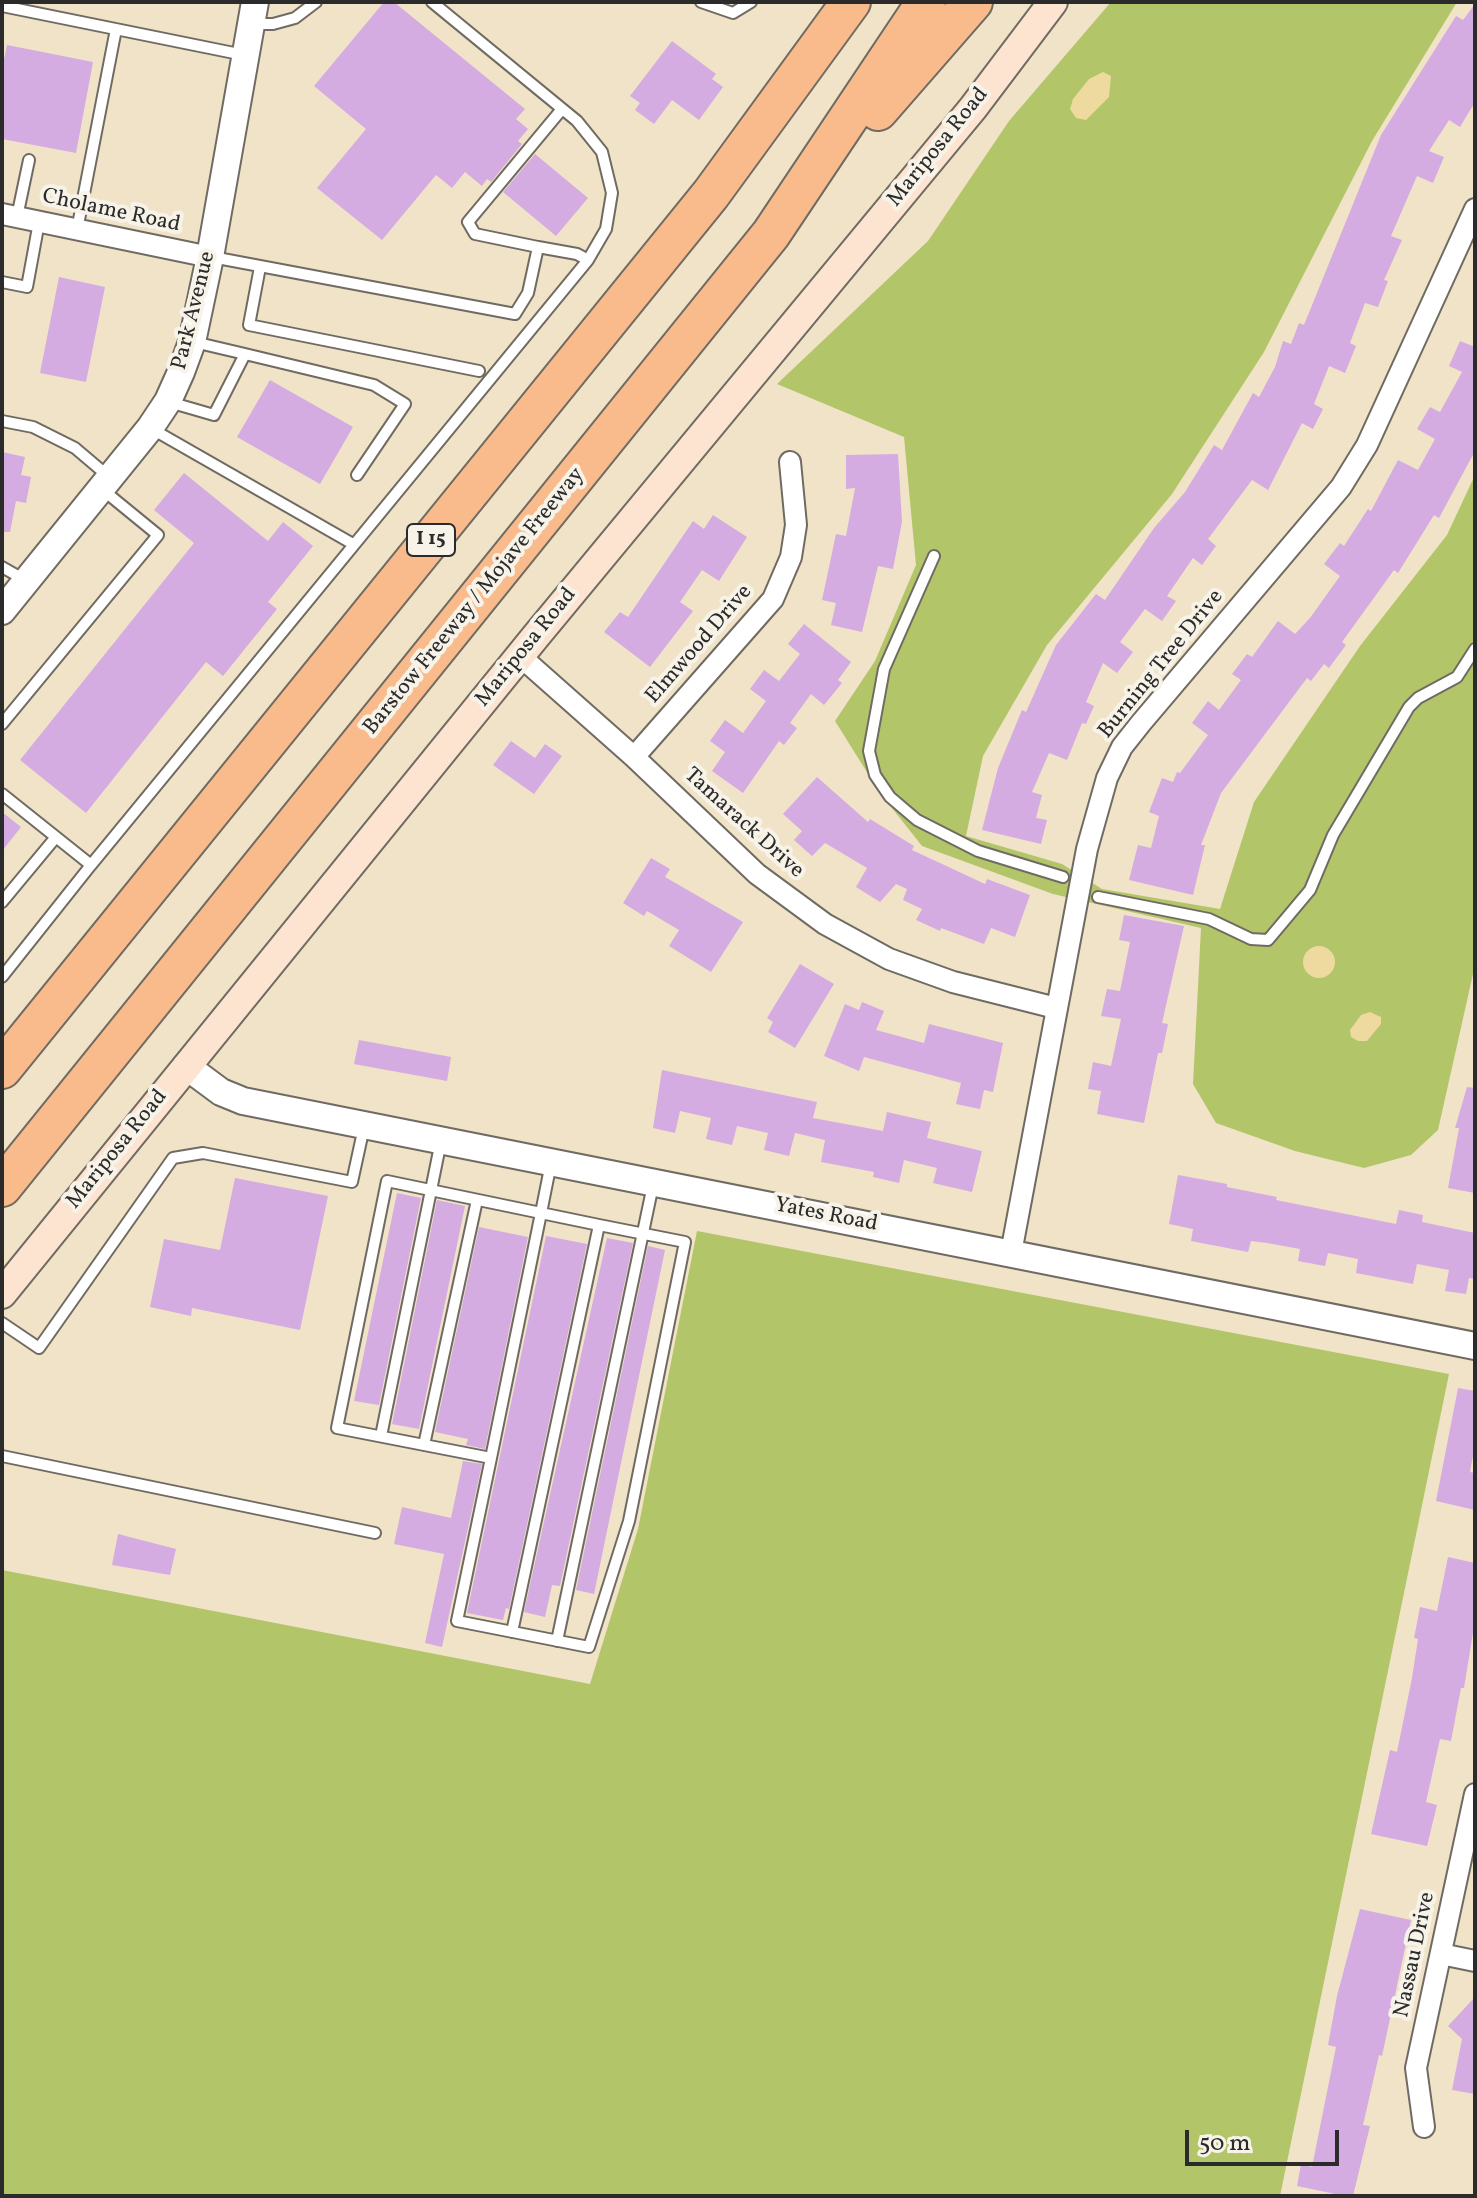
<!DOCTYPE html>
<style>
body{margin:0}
#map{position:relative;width:1477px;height:2198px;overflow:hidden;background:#f0e3c8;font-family:Vollkorn,serif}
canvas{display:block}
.frame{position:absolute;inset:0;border:4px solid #2b2b2b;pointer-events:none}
.scale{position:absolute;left:1185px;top:2130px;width:154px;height:36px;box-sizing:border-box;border:4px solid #2b2b2b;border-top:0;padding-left:10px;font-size:24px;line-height:28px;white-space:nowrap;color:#2b2b2b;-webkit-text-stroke:6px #f7f3e8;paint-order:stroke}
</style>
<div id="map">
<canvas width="1477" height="2198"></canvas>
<div class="frame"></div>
<div class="scale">50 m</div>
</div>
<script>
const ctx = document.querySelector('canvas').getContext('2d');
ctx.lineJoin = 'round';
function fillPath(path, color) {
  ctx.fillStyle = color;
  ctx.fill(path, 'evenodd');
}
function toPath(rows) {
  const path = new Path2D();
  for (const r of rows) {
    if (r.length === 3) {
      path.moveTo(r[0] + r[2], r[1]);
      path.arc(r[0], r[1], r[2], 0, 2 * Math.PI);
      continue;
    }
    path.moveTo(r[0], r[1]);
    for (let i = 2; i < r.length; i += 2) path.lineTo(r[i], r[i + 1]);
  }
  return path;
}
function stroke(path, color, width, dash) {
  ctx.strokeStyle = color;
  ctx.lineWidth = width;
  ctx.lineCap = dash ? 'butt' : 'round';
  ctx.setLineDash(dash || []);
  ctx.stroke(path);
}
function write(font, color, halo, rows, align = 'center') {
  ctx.font = font + ' Vollkorn,serif';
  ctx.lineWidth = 8;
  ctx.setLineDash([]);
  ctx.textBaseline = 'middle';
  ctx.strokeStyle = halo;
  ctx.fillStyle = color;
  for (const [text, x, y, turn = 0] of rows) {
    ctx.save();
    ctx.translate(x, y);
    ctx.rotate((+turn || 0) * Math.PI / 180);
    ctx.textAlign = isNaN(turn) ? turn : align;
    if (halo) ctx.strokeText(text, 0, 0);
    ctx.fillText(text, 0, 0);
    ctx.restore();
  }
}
fillPath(toPath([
 [1111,2,1457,2,1372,141,1264,352,1172,494,1047,645,983,756,966,836,1062,864,1102,889,1220,909,1254,802,1360,646,1447,535,1475,475,1475,965,1438,1130,1411,1155,1364,1168,1295,1151,1216,1123,1193,1084,1201,928,1053,894,922,846,880,793,835,721,875,661,916,565,904,437,777,384,928,241,1009,121],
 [697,1231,1449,1374,1280,2196,2,2196,2,1570,590,1684,638,1529]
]), '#b3c569');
fillPath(toPath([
 [1103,72,1111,76,1109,97,1086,120,1076,118,1070,109,1073,99,1089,79],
 [1319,962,16],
 [1370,1012,1381,1017,1381,1024,1367,1041,1358,1041,1351,1037,1350,1030,1361,1015]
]), '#eeda9e');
fillPath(toPath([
 [384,2,394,2,525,109,516,119,528,129,518,141,522,144,491,182,487,179,482,186,465,172,452,188,436,175,382,240,317,188,366,129,314,86],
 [1475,4,1475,102,1460,127,1449,120,1429,151,1444,157,1433,183,1417,176,1391,236,1402,240,1384,280,1388,281,1378,307,1365,303,1350,343,1356,346,1345,373,1329,366,1314,404,1323,409,1313,429,1302,423,1268,490,1252,480,1208,539,1216,546,1202,565,1193,558,1167,596,1176,601,1162,621,1145,609,1120,642,1133,652,1117,673,1103,663,1086,702,1094,706,1086,724,1082,723,1067,760,1049,753,1032,792,1042,795,1036,818,1047,820,1041,844,982,830,998,768,1022,710,1026,712,1056,645,1096,594,1105,600,1154,528,1185,492,1214,445,1222,450,1253,393,1259,397,1275,367,1283,341,1291,344,1299,323,1304,325,1381,135,1456,16,1463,20],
 [672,41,716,74,712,79,723,87,699,120,672,100,654,124,635,110,640,103,630,96],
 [7,45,93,62,76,153,2,139,2,69],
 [535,154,588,198,556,236,503,192],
 [59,277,105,287,86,382,40,373],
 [1460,341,1475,347,1475,451,1439,518,1434,515,1398,573,1394,570,1342,642,1346,645,1329,668,1324,664,1311,681,1307,678,1221,793,1201,845,1205,845,1193,895,1129,880,1138,845,1151,848,1159,816,1149,812,1162,778,1173,782,1177,772,1180,773,1208,735,1192,723,1208,701,1219,710,1241,680,1232,674,1247,654,1252,657,1278,621,1295,634,1310,618,1340,576,1324,564,1340,543,1344,546,1368,509,1371,511,1398,460,1418,470,1435,439,1417,429,1430,407,1440,412,1462,372,1449,366],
 [270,380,353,427,320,484,237,437],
 [2,452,25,457,21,475,31,477,26,503,16,501,10,532,2,532],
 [898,454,902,522,893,569,878,566,862,632,831,625,836,603,822,600,836,534,846,536,855,488,846,489,846,455],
 [184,473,268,541,283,522,313,546,268,602,277,609,223,676,206,662,86,813,20,760,194,543,154,510],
 [713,515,747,537,719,581,702,570,680,602,693,611,650,667,604,632,620,612,628,617,693,521,704,529],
 [804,624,851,662,838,680,842,683,824,705,811,694,790,723,797,728,784,745,779,741,743,793,712,771,725,752,710,741,725,720,743,733,766,701,750,689,764,670,779,681,800,654,788,644],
 [511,741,535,758,545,744,562,756,534,794,493,765],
 [817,777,868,822,870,819,914,846,912,850,985,884,987,879,1030,895,1015,937,991,928,984,944,941,928,940,931,916,920,922,909,903,900,907,889,896,884,880,902,856,887,867,868,825,843,812,856,794,840,802,831,783,814],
 [2,812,21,827,2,851],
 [651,858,670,869,665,877,743,922,711,972,669,946,679,930,647,911,644,916,623,903],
 [1124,915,1184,926,1162,1023,1168,1024,1162,1053,1158,1053,1144,1123,1097,1114,1101,1091,1088,1089,1093,1062,1111,1066,1121,1019,1101,1016,1107,989,1120,991,1130,942,1119,940],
 [800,964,834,984,795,1048,768,1032,773,1022,767,1018],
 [862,1002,884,1011,876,1030,924,1043,929,1024,1003,1043,993,1092,984,1090,980,1109,956,1104,961,1083,864,1057,859,1071,824,1056,845,1004,859,1010],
 [359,1040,451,1057,447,1081,354,1064],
 [662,1070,817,1102,813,1118,883,1131,887,1112,931,1122,927,1138,982,1151,972,1192,933,1183,937,1168,904,1160,899,1183,873,1177,874,1172,821,1162,825,1140,795,1133,789,1156,764,1150,768,1133,737,1126,732,1145,706,1139,711,1118,680,1111,675,1133,653,1128],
 [1467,1087,1475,1088,1475,1193,1448,1188,1459,1128,1455,1128],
 [1178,1175,1227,1184,1227,1187,1277,1197,1276,1200,1396,1224,1399,1210,1423,1215,1422,1222,1475,1233,1475,1279,1469,1278,1466,1294,1445,1291,1449,1270,1417,1264,1413,1284,1356,1273,1358,1259,1328,1253,1325,1266,1298,1261,1300,1249,1267,1243,1251,1241,1248,1252,1191,1241,1193,1229,1169,1224],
 [235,1178,328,1196,300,1330,192,1308,191,1316,150,1307,164,1239,220,1250],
 [397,1193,421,1198,379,1405,354,1401],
 [437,1200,465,1206,419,1429,392,1424],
 [479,1227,528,1237,485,1449,466,1445,468,1439,435,1432],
 [546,1236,587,1244,509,1609,506,1608,503,1620,467,1613],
 [607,1238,633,1243,560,1586,552,1585,545,1617,524,1612],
 [648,1246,665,1250,594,1594,576,1590],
 [1458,1388,1475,1391,1475,1445,1470,1472,1475,1473,1475,1510,1436,1501],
 [463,1461,482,1464,442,1647,425,1643,444,1554,394,1544,402,1507,451,1518],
 [118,1534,176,1549,170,1575,112,1565],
 [1448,1557,1475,1563,1475,1620,1464,1688,1461,1688,1451,1741,1440,1739,1426,1802,1437,1805,1427,1846,1371,1834,1390,1750,1397,1752,1412,1678,1418,1639,1414,1638,1420,1607,1437,1611],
 [1360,1909,1411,1920,1382,2056,1379,2055,1363,2125,1370,2126,1353,2196,1345,2196,1297,2186,1301,2164,1312,2167,1336,2047,1328,2045,1337,1996],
 [1475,1997,1475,2094,1452,2090,1462,2039,1448,2026]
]), '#d4ace1');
const service = toPath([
 [701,2,733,13,751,2],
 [2,6,244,55],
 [254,24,273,24,295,18,316,2],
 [17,217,29,160],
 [77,230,116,29],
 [538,247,475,234,468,222,562,109],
 [212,257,515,314,528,293,538,247,577,254,588,260],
 [260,267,249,325,479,371],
 [2,282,27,287,39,222],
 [245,354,374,385,405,404,357,475],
 [169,402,214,415,245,354,194,342],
 [2,421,33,427,75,448,108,476],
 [152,429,353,544],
 [934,556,884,669,869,751,875,775,890,797,917,820,978,851,1063,877],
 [2,567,25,580],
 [2,724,158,535,103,490],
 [2,794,91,865,2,977],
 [91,865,588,260,606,229,612,193,602,152,577,121,432,2],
 [1098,897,1209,919,1251,939,1268,940,1310,890,1333,835,1409,707,1418,698,1457,677,1475,649],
 [2,902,56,837],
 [2,1323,39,1348,173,1158,203,1153,352,1182,364,1127],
 [381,1436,441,1141],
 [424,1445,477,1200],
 [2,1456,375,1533],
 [491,1458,337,1428,387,1181,541,1213,599,1225,685,1242,629,1521,589,1647,457,1621,491,1458,541,1213,551,1163],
 [512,1632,599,1225],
 [557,1641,653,1185]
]);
const minor = toPath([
 [2,214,210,257],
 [520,656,634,757,757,874,825,924,889,959,953,982,1056,1008],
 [634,757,773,599,791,557,796,525,790,462],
 [1011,1253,1087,849,1107,778,1122,747,1141,723,1341,487,1367,445,1475,209],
 [1441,1954,1475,1961],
 [1424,2127,1416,2068,1475,1794]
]);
const tertiary = toPath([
 [2,611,150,428,168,401,181,372,192,342,210,257,255,2],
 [186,1066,221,1092,243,1101,1475,1346]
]);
const secondary = toPath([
 [2,1294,536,636,973,108,1053,2]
]);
const motorway = toPath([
 [878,111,973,2],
 [2,1069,711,194,851,2],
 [2,1187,771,234,926,2]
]);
stroke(service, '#706b62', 14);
stroke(minor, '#706b62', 24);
stroke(tertiary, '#706b62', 30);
stroke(secondary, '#706b62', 32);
stroke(motorway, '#706b62', 42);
stroke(service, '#fff', 10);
stroke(minor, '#fff', 20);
stroke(tertiary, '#fff', 26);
stroke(secondary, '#fde4d1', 28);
stroke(motorway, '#fabb8c', 38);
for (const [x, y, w] of [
 [431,540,48]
]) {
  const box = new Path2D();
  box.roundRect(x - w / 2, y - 16, w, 32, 6);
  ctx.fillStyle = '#f7f3e8';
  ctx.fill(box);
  stroke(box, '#2b2b2b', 2);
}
write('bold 20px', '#2b2b2b', null, [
 ["I 15",431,540]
]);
write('22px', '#2b2b2b', '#f7f3e8', [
 ["Mariposa Road",939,148,-51],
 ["Cholame Road",111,212,12],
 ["Park Avenue",195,311,-76],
 ["Barstow Freeway / Mojave Freeway",475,602,-51],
 ["Elmwood Drive",700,645,-49],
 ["Mariposa Road",527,648,-51],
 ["Burning Tree Drive",1162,665,-51],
 ["Tamarack Drive",743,824,42],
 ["Mariposa Road",118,1150,-51],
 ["Yates Road",826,1216,11],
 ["Nassau Drive",1416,1955,-78]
]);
</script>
